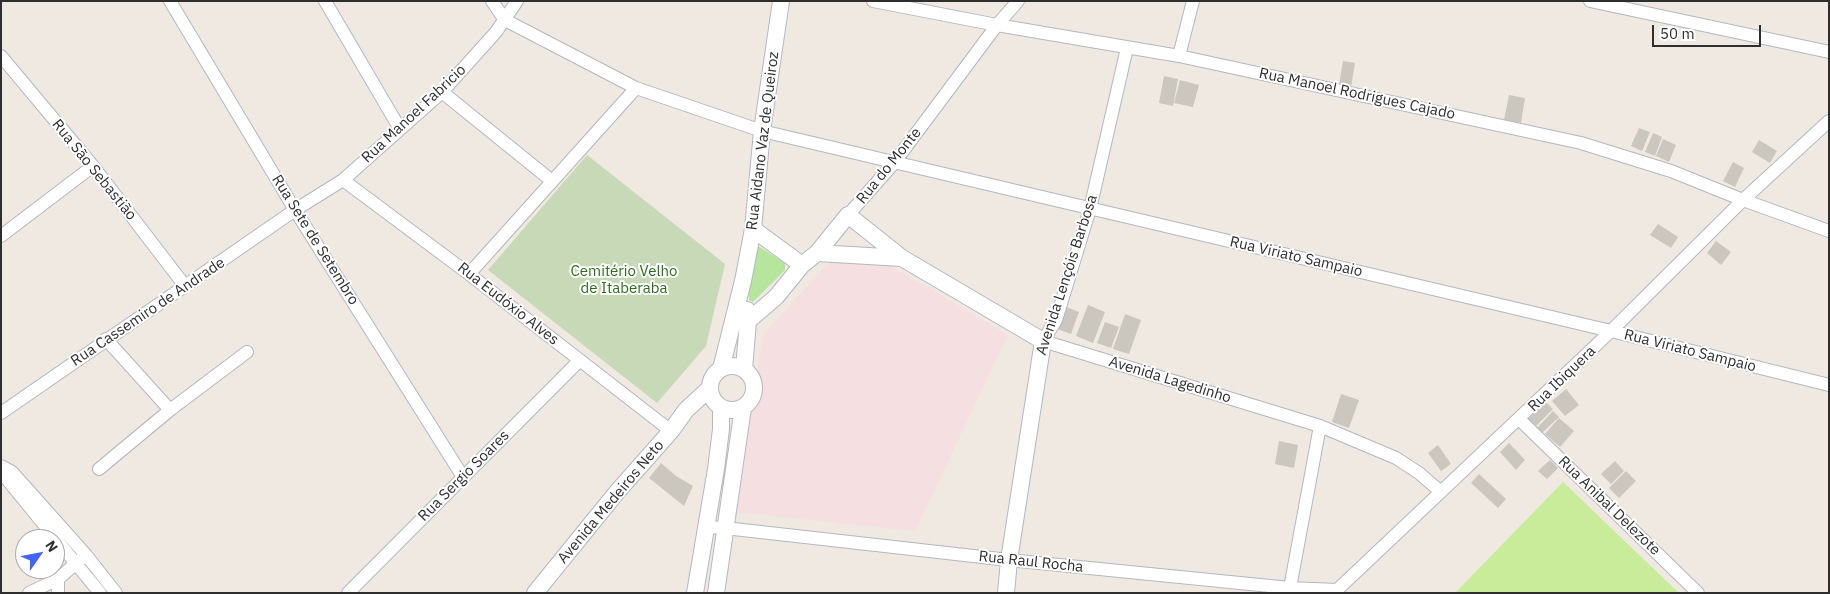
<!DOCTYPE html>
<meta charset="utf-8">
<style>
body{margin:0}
#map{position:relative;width:1830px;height:594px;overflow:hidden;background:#efe9e1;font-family:"IBM Plex Sans",sans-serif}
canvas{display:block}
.frame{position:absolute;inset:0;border:2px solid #2e2e2e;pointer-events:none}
.north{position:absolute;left:15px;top:529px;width:50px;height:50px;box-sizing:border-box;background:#fff;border:1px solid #ababab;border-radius:50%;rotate:57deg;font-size:14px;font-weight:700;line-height:20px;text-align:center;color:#2e2e2e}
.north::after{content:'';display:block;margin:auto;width:18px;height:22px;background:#4264fb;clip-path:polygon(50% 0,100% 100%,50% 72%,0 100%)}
.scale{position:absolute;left:1652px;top:25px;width:109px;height:22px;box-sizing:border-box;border:2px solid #2e2e2e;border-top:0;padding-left:6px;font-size:15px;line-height:18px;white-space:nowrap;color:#2e2e2e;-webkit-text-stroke:4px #fff;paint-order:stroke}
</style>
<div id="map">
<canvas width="1830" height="594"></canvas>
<div class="frame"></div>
<div class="north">N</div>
<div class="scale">50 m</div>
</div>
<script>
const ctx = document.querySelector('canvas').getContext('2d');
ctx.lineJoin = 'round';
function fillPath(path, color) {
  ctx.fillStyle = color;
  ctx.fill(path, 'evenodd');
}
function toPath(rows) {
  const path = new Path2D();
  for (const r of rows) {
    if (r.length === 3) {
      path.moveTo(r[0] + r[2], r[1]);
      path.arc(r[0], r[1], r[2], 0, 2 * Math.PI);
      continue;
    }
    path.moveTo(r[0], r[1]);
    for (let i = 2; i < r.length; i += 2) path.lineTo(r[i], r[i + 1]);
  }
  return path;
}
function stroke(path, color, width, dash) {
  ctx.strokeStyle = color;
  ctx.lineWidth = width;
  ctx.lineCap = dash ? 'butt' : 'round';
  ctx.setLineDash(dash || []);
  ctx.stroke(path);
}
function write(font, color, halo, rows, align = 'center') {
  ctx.font = font + ' "IBM Plex Sans",sans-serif';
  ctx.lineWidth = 4;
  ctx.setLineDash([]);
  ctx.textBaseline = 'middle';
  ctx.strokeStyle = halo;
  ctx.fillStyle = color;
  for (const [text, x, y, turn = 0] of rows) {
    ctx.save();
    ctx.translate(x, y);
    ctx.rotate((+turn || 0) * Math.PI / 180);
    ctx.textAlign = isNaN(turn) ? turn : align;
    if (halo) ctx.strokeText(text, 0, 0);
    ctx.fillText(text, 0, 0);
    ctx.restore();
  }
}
fillPath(toPath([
 [829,262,887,264,1008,335,915,531,733,512,763,335]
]), '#f5dfe0');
fillPath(toPath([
 [755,244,785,263,785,270,753,302,749,300,750,247]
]), '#b6e59e');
fillPath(toPath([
 [587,155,725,264,706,346,657,403,488,270]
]), '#c8d9b8');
fillPath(toPath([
 [1563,482,1679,593,1455,593]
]), '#c9ec9a');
fillPath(toPath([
 [1343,61,1355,63,1351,87,1339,85],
 [1164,76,1178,79,1173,106,1159,103],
 [1180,80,1199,85,1193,107,1174,103],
 [1509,95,1525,98,1521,123,1504,120],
 [1639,128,1650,132,1642,151,1631,146],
 [1653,133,1662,137,1655,156,1645,152],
 [1663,139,1676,145,1669,162,1656,156],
 [1759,140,1777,151,1770,163,1752,152],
 [1733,162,1744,168,1735,187,1723,181],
 [1658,224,1678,237,1671,248,1650,235],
 [1716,241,1731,252,1721,265,1707,253],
 [1088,305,1105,312,1093,343,1076,336],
 [1064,306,1079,312,1071,334,1057,329],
 [1125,314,1141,320,1129,354,1113,349],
 [1105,322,1119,327,1111,348,1097,343],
 [1566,389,1579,405,1565,416,1552,401],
 [1341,394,1359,400,1349,428,1332,422],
 [1546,402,1553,409,1536,426,1528,419],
 [1553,411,1559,417,1542,433,1537,428],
 [1559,418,1574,431,1560,447,1545,434],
 [1279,441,1298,445,1294,468,1275,464],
 [1509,443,1525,460,1516,470,1500,452],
 [1438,445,1451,464,1441,471,1428,453],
 [1550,460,1558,468,1547,479,1538,471],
 [1615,461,1624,471,1611,484,1601,474],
 [661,463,676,476,693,486,684,506,649,478],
 [1626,471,1636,481,1619,498,1609,488],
 [1479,474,1506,499,1498,508,1471,483]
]), '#cbc7bf');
const minor = toPath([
 [170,1,295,210,463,477],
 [325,1,400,129],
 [492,1,505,20,636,88,762,131,1611,331,1829,385],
 [873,1,997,25,1179,56,1581,143,1671,171,1743,200,1829,231],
 [1590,1,1829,52],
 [1127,48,1090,209,1056,320,1043,341,1320,426,1396,458,1419,473,1441,492],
 [1,56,93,166,185,286],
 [1179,56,1193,1],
 [442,92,552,181],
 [343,180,469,274,671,431],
 [848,215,894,163,997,25,1018,1],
 [1,236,93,166],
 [469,274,636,88],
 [106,339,170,410,247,352],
 [1,413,295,210,343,180,442,92,496,32,517,1],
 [1519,419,1698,593],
 [1,466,12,472,86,555,116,593],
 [99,469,170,410],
 [1,472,100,593],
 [707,527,725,528,1009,560,1290,588,1337,590],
 [29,593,58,579],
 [58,593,58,579,82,558],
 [348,593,580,360],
 [1291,593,1290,588,1320,426],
 [1336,593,1337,590,1611,331,1743,200,1829,121]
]);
const tertiary = toPath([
 [753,229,802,265],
 [817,253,902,258],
 [748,321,776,297,802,265,817,253,848,215,902,258,1043,341,1009,560,1006,593],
 [732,388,22],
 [721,369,743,281,753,229,762,131,781,1],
 [744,369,748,321,747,310],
 [535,593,617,492,671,431,686,410,710,388],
 [695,593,716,469,721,429,721,407],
 [716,593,743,408]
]);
stroke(minor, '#b4b7c1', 14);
stroke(tertiary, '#b4b7c1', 18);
stroke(minor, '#fff', 12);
stroke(tertiary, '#fff', 16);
write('15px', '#2e2e2e', '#fff', [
 ["Rua Manoel Rodrigues Cajado",1357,94,12],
 ["Rua Manoel Fabricio",414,114,-43],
 ["Rua Aidano Vaz de Queiroz",763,141,-83],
 ["Rua do Monte",889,166,-51],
 ["Rua São Sebastião",94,170,51],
 ["Rua Sete de Setembro",315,240,58],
 ["Rua Viriato Sampaio",1296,257,13],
 ["Avenida Lençóis Barbosa",1067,275,-72],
 ["Rua Eudóxio Alves",508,304,38],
 ["Rua Cassemiro de Andrade",148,312,-34],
 ["Rua Viriato Sampaio",1690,351,14],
 ["Rua Ibiquera",1562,379,-44],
 ["Avenida Lagedinho",1170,380,17],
 ["Rua Sergio Soares",464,476,-45],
 ["Avenida Medeiros Neto",611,502,-50],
 ["Rua Anibal Delezote",1609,506,44],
 ["Rua Raul Rocha",1031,562,6]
]);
write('15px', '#2c6e1b', '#fff', [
 ["Cemitério Velho",624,272],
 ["de Itaberaba",624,289]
]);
</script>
